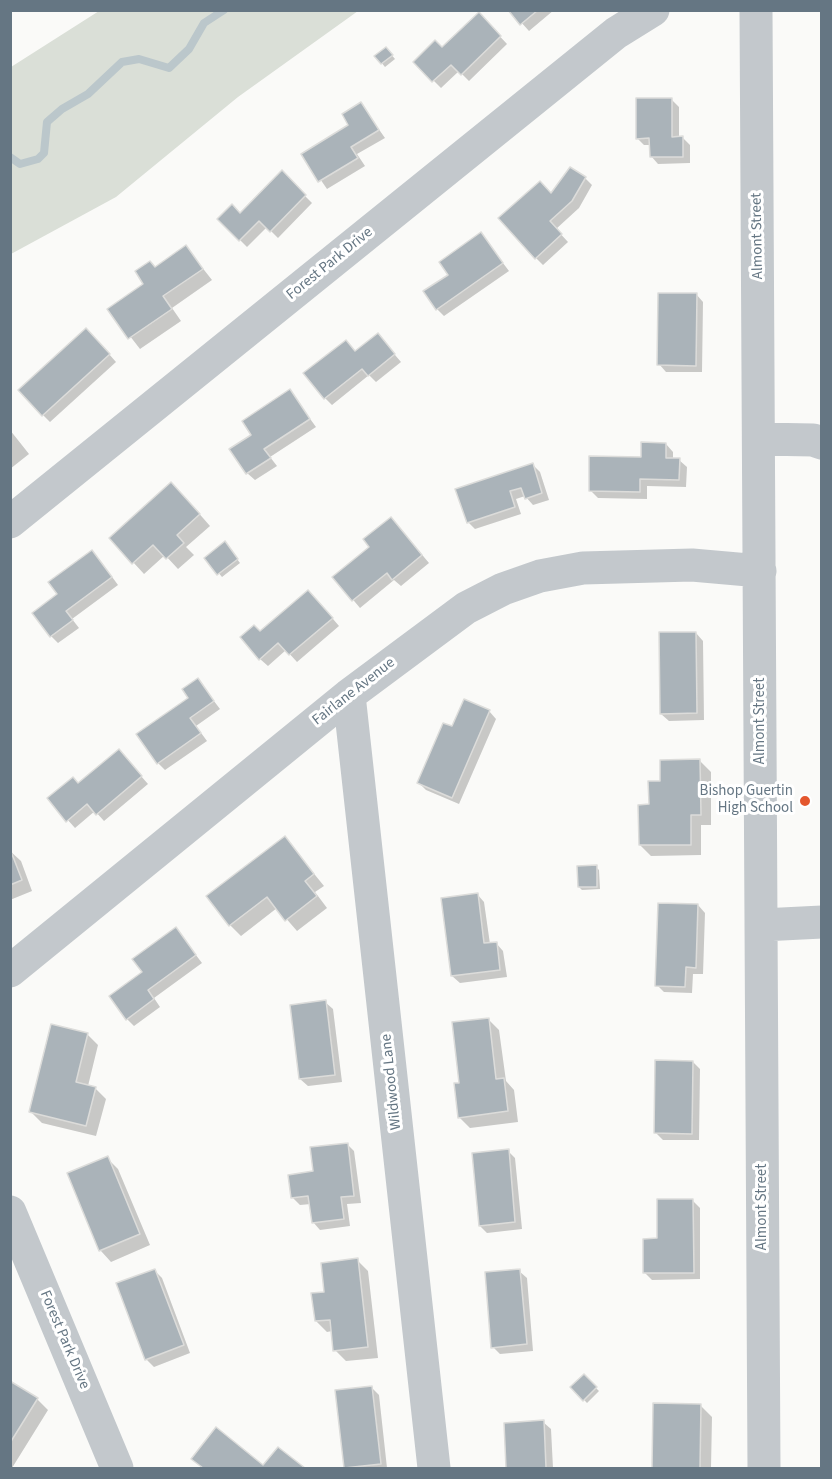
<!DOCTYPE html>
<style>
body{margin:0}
#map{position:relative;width:832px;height:1479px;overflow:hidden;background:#fafaf8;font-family:"Source Sans 3",sans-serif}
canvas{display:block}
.frame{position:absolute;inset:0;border:12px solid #657683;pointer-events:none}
</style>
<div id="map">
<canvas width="832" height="1479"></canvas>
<div class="frame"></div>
</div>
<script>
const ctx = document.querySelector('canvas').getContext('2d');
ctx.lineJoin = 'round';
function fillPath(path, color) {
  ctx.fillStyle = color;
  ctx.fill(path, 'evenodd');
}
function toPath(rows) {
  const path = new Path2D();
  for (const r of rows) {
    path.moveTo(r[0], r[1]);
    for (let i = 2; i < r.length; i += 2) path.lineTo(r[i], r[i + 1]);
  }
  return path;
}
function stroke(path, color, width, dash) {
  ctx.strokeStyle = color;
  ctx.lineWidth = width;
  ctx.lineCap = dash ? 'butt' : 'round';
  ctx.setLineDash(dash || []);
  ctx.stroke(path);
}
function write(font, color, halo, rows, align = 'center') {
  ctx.font = font + ' "Source Sans 3",sans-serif';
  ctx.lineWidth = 6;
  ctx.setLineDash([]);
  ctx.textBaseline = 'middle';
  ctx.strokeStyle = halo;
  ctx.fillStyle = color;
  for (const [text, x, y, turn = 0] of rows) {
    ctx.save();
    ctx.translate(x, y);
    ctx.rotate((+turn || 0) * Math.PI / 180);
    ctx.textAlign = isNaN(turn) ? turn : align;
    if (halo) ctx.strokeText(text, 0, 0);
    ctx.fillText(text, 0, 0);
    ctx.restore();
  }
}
fillPath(toPath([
 [99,11,99,10,358,11,238,97,116,197,11,254,11,67]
]), '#dadfd7');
fillPath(toPath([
 [510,10,554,10,529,31],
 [479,14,507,44,469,81,459,71,441,88,415,62,442,49],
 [389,52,395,59,385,67,376,56],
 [672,100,679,107,679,138,683,138,690,145,690,163,658,164,651,156,651,145,644,145,637,138],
 [361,104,385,138,357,154,365,166,327,189,303,154,351,125],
 [282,173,312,203,278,238,267,227,247,247,219,219,240,215],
 [585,178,592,185,579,208,556,229,568,242,543,265,536,258,551,195],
 [481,234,509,271,444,316,437,309,450,275],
 [186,247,212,280,172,308,181,321,140,349,109,309,145,284,156,268],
 [696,294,703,302,702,372,666,372,659,364],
 [378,335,401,362,376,382,369,375,332,405,325,398,356,352],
 [94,337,116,362,50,422,43,415],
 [290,391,316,427,270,457,277,466,255,480,247,473,253,435],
 [10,430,29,454,10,469],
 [666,444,673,452,673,460,679,460,687,467,686,487,647,486,647,499,598,498,590,490],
 [532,464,540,472,549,500,533,505,525,496,516,499,521,514,475,529,468,522],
 [182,494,210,526,186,547,194,555,178,569,165,555,144,574,111,538],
 [398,526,429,563,401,586,394,580,360,608,334,577],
 [228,547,240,563,222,577,206,558],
 [99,559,118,585,72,619,79,628,58,643,51,636,59,594],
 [316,599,339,626,297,662,286,650,268,666,260,659,260,633],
 [696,633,703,641,704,720,669,721,661,714],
 [198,680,220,709,196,726,207,741,165,770,158,763],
 [489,711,496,719,459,804,426,790,419,783,453,728],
 [126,759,148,784,104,821,95,811,75,828,49,799],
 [700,761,711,772,711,825,701,825,701,855,651,856,640,845,650,806,662,782],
 [285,838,324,886,315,892,327,908,297,931,277,908,241,936,230,925],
 [10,851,21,861,32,891,10,900],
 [596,867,599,870,600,889,582,890,579,887],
 [477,894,484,902,490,944,496,943,503,951,507,977,460,983,452,976],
 [698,905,705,913,703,974,693,974,692,993,664,992,657,985],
 [176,929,202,963,154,998,160,1007,134,1026,127,1019,144,973],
 [325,1002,333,1009,342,1082,308,1086,300,1079],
 [488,1019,499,1030,506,1081,514,1090,518,1122,470,1128,459,1117,461,1084],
 [87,1034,98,1045,88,1086,95,1088,106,1099,96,1136,42,1123,31,1112],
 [693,1062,700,1069,699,1140,663,1140,656,1133],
 [347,1144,354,1151,361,1203,347,1204,350,1226,320,1230,313,1222,311,1204,300,1205,293,1198],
 [508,1151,515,1158,522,1229,487,1233,480,1226],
 [107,1158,118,1169,150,1245,111,1262,101,1251,69,1174],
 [692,1200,700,1208,700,1279,652,1280,644,1272],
 [357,1260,368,1271,378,1358,346,1361,335,1350,332,1331,327,1332,316,1321,325,1293],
 [154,1270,162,1278,190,1353,154,1367,147,1360,118,1284],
 [519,1271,527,1278,533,1351,500,1354,493,1347],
 [584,1376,599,1391,587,1403,572,1387],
 [10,1383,37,1399,48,1410,12,1468],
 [371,1387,379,1395,387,1468,346,1468,337,1391],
 [655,1405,701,1406,712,1417,711,1468,653,1468],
 [543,1422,551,1429,553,1468,508,1468,506,1424],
 [278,1449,302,1468,202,1468,193,1459,263,1467]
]), '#0003');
stroke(toPath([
 [10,157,20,164,38,159,44,153,47,122,62,109,88,94,122,62,139,59,169,68,189,49,204,23,224,10]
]), '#bbc7cb', 8);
const building = toPath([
 [508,10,538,10,520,25,508,10],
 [479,12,501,36,461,75,451,65,432,82,413,62,435,40,442,47,479,12],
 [386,47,393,55,381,64,374,56,386,47],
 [636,98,672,98,672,137,683,136,683,157,650,157,649,138,636,139,636,98],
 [361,102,379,130,351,147,358,158,318,182,301,154,348,125,342,114,361,102],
 [570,167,586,177,572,201,550,221,562,234,535,259,498,218,540,181,551,193,570,167],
 [282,170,306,195,270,232,259,221,239,241,217,219,232,204,240,213,282,170],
 [481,232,503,263,436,310,423,291,448,275,439,262,481,232],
 [186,245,203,269,163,296,172,309,128,339,107,309,143,284,135,271,150,261,155,267,186,245],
 [658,293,697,293,696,366,657,365,658,293],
 [86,328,110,354,42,416,18,390,86,328],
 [378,333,395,354,368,376,362,369,324,399,303,373,346,340,355,351,378,333],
 [290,389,310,419,264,449,271,458,246,474,229,449,251,435,242,421,290,389],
 [641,442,666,443,666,458,680,458,679,480,640,479,640,492,589,491,589,456,641,457,641,442],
 [533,463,542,493,525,499,521,488,510,491,515,507,467,523,455,489,533,463],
 [171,482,200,514,177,535,184,543,166,559,153,545,132,564,109,538,171,482],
 [391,517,422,555,392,580,387,573,352,601,332,577,369,547,363,539,391,517],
 [225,541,238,559,217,575,204,558,225,541],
 [92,550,112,577,66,611,73,620,50,637,32,613,57,594,48,582,92,550],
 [308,590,333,618,289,655,278,643,259,660,240,637,254,625,260,631,308,590],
 [659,632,696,632,697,713,660,714,659,632],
 [198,678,214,701,190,718,201,733,157,764,136,734,188,698,182,689,198,678],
 [464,699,490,710,452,798,417,783,443,723,452,726,464,699],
 [119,749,142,776,96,815,87,804,66,822,47,798,73,777,78,783,119,749],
 [700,759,701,815,691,815,691,845,639,845,638,805,649,804,648,781,660,781,660,760,700,759],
 [285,836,314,874,305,881,317,896,285,921,267,897,229,926,206,896,285,836],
 [10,849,22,880,10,885,10,849],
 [597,865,597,887,578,887,577,866,597,865],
 [478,893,484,943,497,942,500,970,451,976,441,898,478,893],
 [658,903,698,904,696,968,686,967,685,987,655,986,658,903],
 [176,927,196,955,148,990,154,999,126,1020,109,996,142,972,132,959,176,927],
 [326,1000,335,1075,299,1079,290,1005,326,1000],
 [489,1018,496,1079,504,1078,508,1111,458,1118,454,1083,459,1083,452,1022,489,1018],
 [51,1024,88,1033,76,1082,96,1087,86,1126,29,1112,51,1024],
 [655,1060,693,1061,692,1134,654,1133,655,1060],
 [348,1143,354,1196,341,1197,344,1219,312,1223,308,1196,291,1198,288,1175,313,1171,310,1147,348,1143],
 [509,1149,515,1222,479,1226,472,1153,509,1149],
 [108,1156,140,1234,99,1251,67,1173,108,1156],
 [657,1199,693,1199,694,1273,643,1273,643,1239,657,1238,657,1199],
 [358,1258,368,1347,333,1351,330,1320,315,1321,311,1293,324,1292,321,1263,358,1258],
 [155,1269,184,1345,145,1360,116,1283,155,1269],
 [520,1269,527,1344,491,1348,485,1272,520,1269],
 [584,1374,597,1387,583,1401,570,1387,584,1374],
 [10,1381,38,1398,10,1443,10,1381],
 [372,1386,381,1464,344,1468,335,1390,372,1386],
 [653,1403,701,1404,700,1468,652,1468,653,1403],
 [544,1420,546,1468,506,1468,504,1423,544,1420],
 [216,1427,263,1465,278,1447,305,1468,203,1468,191,1459,216,1427]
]);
fillPath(building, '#aab3b9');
stroke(building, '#dcdcda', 1.5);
stroke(toPath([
 [756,10,764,1468],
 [760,439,813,440,822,443],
 [10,522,616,33,653,10],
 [349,695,434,1468],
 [762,925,822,922],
 [10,971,349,695,466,608,503,589,540,576,583,568,692,565,760,571],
 [10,1212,117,1468]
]), '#c3c8cc', 33);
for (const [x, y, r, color] of [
 [805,801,6,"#e4572e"]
]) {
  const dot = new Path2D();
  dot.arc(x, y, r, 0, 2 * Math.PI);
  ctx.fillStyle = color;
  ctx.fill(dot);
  stroke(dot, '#fff', 2);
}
write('15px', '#657683', '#fff', [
 ["Almont Street",758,236,-91],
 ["Forest Park Drive",330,264,-39],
 ["Fairlane Avenue",354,692,-38],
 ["Almont Street",761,721,-90],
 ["Wildwood Lane",392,1082,-96],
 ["Almont Street",763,1207,-90],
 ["Forest Park Drive",64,1340,67]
]);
write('15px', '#657683', '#fff', [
 ["Bishop Guertin",793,792],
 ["High School",793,809]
], 'right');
</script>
